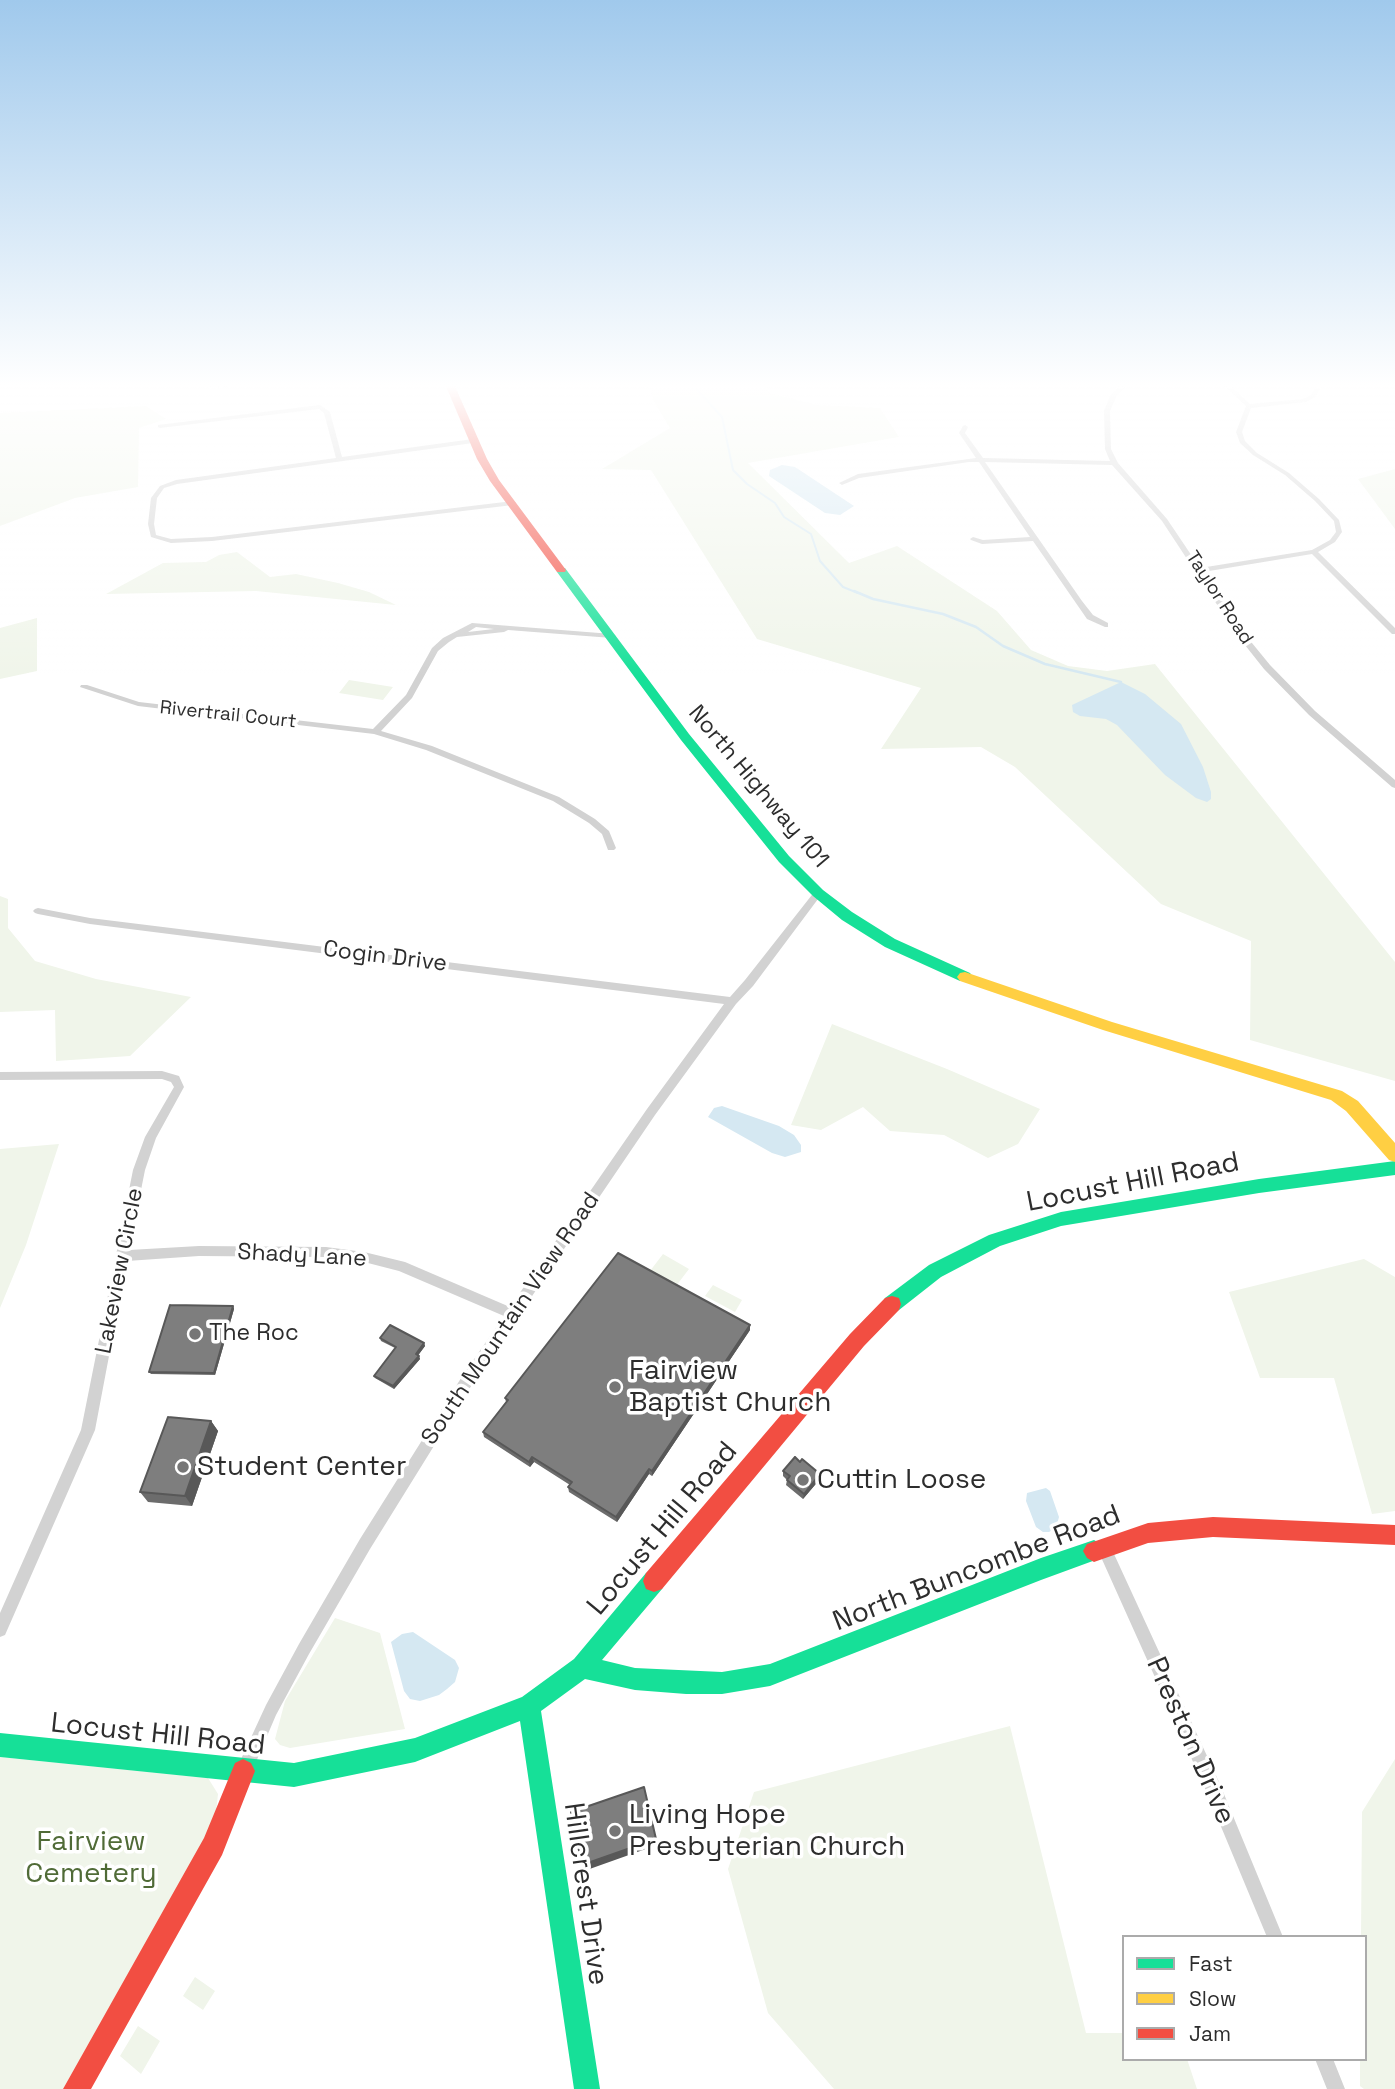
<!DOCTYPE html>
<style>
body{margin:0}
#map{position:relative;width:1395px;height:2089px;overflow:hidden;background:#fff;font-family:"Space Grotesk",sans-serif}
canvas{display:block}
.legend{position:absolute;left:1122px;top:1935px;width:245px;height:126px;box-sizing:border-box;background:#fff;border:2px solid #ababab;margin:0;padding:9px 12px;list-style:none;font-size:21px;color:#2d2d2d}
.legend li{display:flex;align-items:center;gap:14px;height:35px}
.legend b{width:35px;border:2px solid #ababab}
</style>
<div id="map">
<canvas width="1395" height="2089"></canvas>
<ul class="legend">
<li><b style="height:9px;background:#16e098"></b>Fast</li>
<li><b style="height:9px;background:#ffcf43"></b>Slow</li>
<li><b style="height:9px;background:#f24e42"></b>Jam</li>
</ul>
</div>
<script>
const ctx = document.querySelector('canvas').getContext('2d');
ctx.lineJoin = 'round';
function fillPath(path, color) {
  ctx.fillStyle = color;
  ctx.fill(path, 'evenodd');
}
function toPath(rows) {
  const path = new Path2D();
  for (const r of rows) {
    path.moveTo(r[0], r[1]);
    for (let i = 2; i < r.length; i += 2) path.lineTo(r[i], r[i + 1]);
  }
  return path;
}
function stroke(path, color, width, dash) {
  ctx.strokeStyle = color;
  ctx.lineWidth = width;
  ctx.lineCap = dash ? 'butt' : 'round';
  ctx.setLineDash(dash || []);
  ctx.stroke(path);
}
function write(font, color, halo, rows, align = 'center') {
  ctx.font = font + ' "Space Grotesk",sans-serif';
  ctx.lineWidth = 7;
  ctx.setLineDash([]);
  ctx.textBaseline = 'middle';
  ctx.strokeStyle = halo;
  ctx.fillStyle = color;
  for (const [text, x, y, turn = 0] of rows) {
    ctx.save();
    ctx.translate(x, y);
    ctx.rotate((+turn || 0) * Math.PI / 180);
    ctx.textAlign = isNaN(turn) ? turn : align;
    if (halo) ctx.strokeText(text, 0, 0);
    ctx.fillText(text, 0, 0);
    ctx.restore();
  }
}
fillPath(toPath([
 [649,384,763,384,770,393,817,405,880,408,899,437,748,463,849,563,897,546,997,611,1031,650,1068,666,1107,671,1155,664,1395,962,1395,1081,1250,1040,1251,941,1161,904,1015,767,981,747,881,749,921,688,757,639,651,470,602,469,670,428,653,400],
 [146,406,166,419,139,428,138,487,75,498,0,526,0,413],
 [1395,469,1395,529,1358,479],
 [237,552,270,577,296,574,338,583,369,592,396,605,256,591,106,594,163,563,206,562,219,555],
 [37,618,37,671,0,679,0,628],
 [349,680,393,687,383,700,339,693],
 [0,896,8,899,8,928,35,961,96,979,191,997,130,1056,56,1061,55,1010,0,1012],
 [832,1024,947,1069,1040,1109,1018,1144,988,1158,944,1135,890,1131,863,1107,821,1130,791,1125],
 [59,1144,26,1245,0,1308,0,1149],
 [663,1254,689,1269,676,1286,650,1271],
 [1364,1259,1395,1277,1395,1511,1372,1514,1334,1378,1260,1378,1229,1292],
 [713,1285,742,1300,735,1312,705,1296],
 [335,1618,380,1633,405,1729,290,1748,280,1745,275,1739,285,1701],
 [1010,1726,1086,2033,1124,2033,1124,2059,1187,2059,1197,2089,834,2089,768,2013,728,1869,754,1792],
 [0,1757,208,1778,218,1794,215,1821,63,2089,0,2089],
 [1395,1759,1395,2089,1364,2089,1360,2086,1360,2059,1365,2059,1365,1937,1361,1937,1362,1812],
 [195,1977,215,1991,203,2010,183,1996],
 [138,2026,160,2041,141,2074,120,2056]
]), '#f0f5ea');
fillPath(toPath([
 [782,465,795,467,854,506,840,515,825,513,769,476,770,470],
 [1121,682,1145,694,1181,724,1203,767,1211,792,1211,799,1207,802,1196,798,1165,775,1117,725,1106,719,1080,716,1073,712,1072,705],
 [722,1106,779,1126,794,1135,801,1145,801,1152,785,1157,772,1153,708,1117,714,1108],
 [1046,1488,1050,1491,1059,1517,1056,1528,1049,1532,1043,1532,1036,1527,1026,1501,1027,1493],
 [413,1632,455,1660,459,1668,455,1682,447,1689,439,1695,420,1701,410,1699,404,1691,391,1642,402,1634]
]), '#d5e8f2');
stroke(toPath([
 [692,384,722,417,733,470,747,484,775,503,784,517,811,534,820,561,843,587,858,593]
]), '#d5e8f2', 2);
stroke(toPath([
 [854,591,873,599,943,614,976,627,1003,646,1045,664,1121,682]
]), '#d5e8f2', 2.5);
fillPath(toPath([
 [219,384,238,384,212,389,209,387,219,384],
 [1121,384,1128,384,1116,397,1110,411,1111,449,1118,463,1167,519,1200,568,1312,550,1330,540,1336,532,1334,521,1315,501,1285,475,1253,455,1240,443,1236,432,1246,406,1222,384,1229,384,1250,404,1303,399,1311,395,1317,384,1323,384,1315,397,1306,402,1251,408,1242,432,1245,441,1257,453,1289,473,1319,499,1339,520,1342,532,1335,542,1318,552,1395,628,1395,634,1392,634,1312,554,1203,572,1243,632,1270,665,1315,711,1395,780,1395,788,1392,787,1309,715,1264,669,1237,635,1162,521,1112,465,985,462,1082,601,1093,615,1108,623,1108,627,1105,627,1087,619,1033,541,982,544,971,540,970,539,973,537,983,540,1030,537,979,462,969,462,859,478,842,485,839,483,858,474,976,458,959,433,963,426,965,425,968,427,965,433,983,458,1110,461,1105,449,1104,411,1110,396,1121,384],
 [320,405,330,412,342,457,473,439,476,441,473,443,177,484,164,488,157,498,154,524,156,535,171,539,212,537,513,501,516,503,513,505,212,541,171,543,151,537,148,524,151,498,160,486,176,480,336,458,324,413,319,409,160,428,158,427,158,425,320,405],
 [472,623,612,634,616,636,612,638,508,630,504,632,457,637,449,642,438,651,412,698,381,731,432,746,559,797,595,819,609,831,616,848,614,850,608,850,602,834,589,823,553,801,426,750,374,734,138,706,80,687,81,685,87,685,139,702,373,729,406,695,432,648,443,638,472,623],
 [476,627,494,629,468,632,476,627],
 [818,890,821,891,823,893,821,895,753,986,736,1004,655,1115,473,1383,370,1549,309,1654,276,1715,250,1776,244,1778,238,1776,236,1770,266,1705,299,1644,360,1539,463,1375,504,1316,399,1271,364,1262,326,1257,199,1256,127,1261,95,1430,5,1635,0,1637,0,1613,81,1430,133,1170,145,1137,174,1087,171,1082,162,1079,0,1080,0,1072,162,1071,179,1076,184,1087,156,1138,145,1170,129,1250,199,1246,326,1247,364,1252,405,1262,510,1307,647,1109,724,1004,90,924,38,914,35,913,33,911,35,909,38,908,90,918,730,997,745,980,815,891,818,890],
 [1103,1539,1108,1541,1219,1782,1283,1937,1267,1937,1207,1793,1096,1546,1098,1541,1103,1539],
 [1315,2059,1333,2059,1345,2089,1327,2089,1315,2059]
]), '#d2d2d2');
fillPath(toPath([
 [557,568,565,568,689,734,789,856,823,890,852,912,895,939,970,973,973,977,970,981,960,981,885,947,842,920,813,896,779,862,681,740,557,572,557,568],
 [1395,1161,1395,1175,1259,1193,1061,1226,1000,1246,941,1277,899,1310,892,1312,885,1310,883,1304,885,1298,929,1265,989,1235,1061,1212,1259,1179,1395,1161],
 [1094,1540,1101,1544,1105,1551,1101,1558,1041,1580,770,1686,722,1694,686,1694,635,1690,585,1679,541,1711,600,2089,574,2089,520,1721,415,1762,294,1787,0,1757,0,1733,294,1763,415,1738,522,1697,574,1659,646,1573,654,1570,662,1573,665,1581,662,1589,602,1660,635,1668,722,1672,770,1664,1041,1558,1094,1540]
]), '#16e098');
fillPath(toPath([
 [965,972,1112,1022,1342,1091,1358,1101,1395,1143,1395,1162,1389,1160,1346,1111,1331,1100,1103,1030,960,981,957,977,960,973,965,972]
]), '#ffcf43');
fillPath(toPath([
 [445,384,454,384,487,459,499,480,566,570,565,572,557,572,490,481,477,459,445,384],
 [892,1296,899,1298,901,1304,899,1310,864,1346,662,1589,654,1592,646,1589,643,1581,646,1573,850,1334,885,1298,892,1296],
 [1213,1517,1395,1525,1395,1545,1213,1537,1148,1543,1094,1562,1087,1558,1083,1551,1087,1544,1148,1523,1213,1517],
 [243,1759,251,1763,255,1771,222,1855,91,2089,63,2089,204,1838,235,1763,243,1759]
]), '#f24e42');
fillPath(toPath([
 [233,1306,234,1309,215,1375,151,1374,149,1372],
 [750,1330,652,1476,649,1474,617,1522,569,1492,568,1487,570,1485,534,1462,530,1467,484,1437,483,1432,506,1402,505,1398],
 [380,1338,424,1343,425,1346,418,1355,420,1359,394,1389,375,1378,374,1376,395,1348,381,1341],
 [211,1421,218,1431,192,1506,148,1502,140,1492],
 [783,1471,820,1479,803,1499,786,1485,787,1480,783,1476]
]), '#6c6c6c');
fillPath(toPath([
 [233,1306,234,1309,215,1375,214,1373],
 [750,1325,750,1330,652,1476,652,1471],
 [424,1343,425,1346,417,1357,416,1354],
 [419,1356,420,1359,394,1389,393,1386],
 [211,1421,218,1431,192,1506,185,1496],
 [532,1457,534,1462,530,1467,529,1462],
 [649,1469,649,1474,617,1522,616,1517],
 [820,1474,820,1479,803,1499,804,1494],
 [656,1839,657,1845,584,1871,582,1865]
]), '#585858');
const building = toPath([
 [618,1253,750,1325,652,1471,649,1469,616,1517,568,1487,572,1482,532,1457,529,1462,483,1432,508,1400,505,1398,618,1253],
 [170,1305,233,1306,214,1373,149,1372,170,1305],
 [390,1325,424,1343,416,1354,419,1356,393,1386,374,1376,396,1347,380,1338,390,1325],
 [168,1417,211,1421,185,1496,140,1492,168,1417],
 [795,1457,800,1462,802,1459,820,1474,804,1494,787,1480,790,1476,783,1471,795,1457],
 [644,1787,656,1839,582,1865,571,1812,644,1787]
]);
fillPath(building, '#7e7e7e');
stroke(building, '#585858', 2);
const sky = ctx.createLinearGradient(0, 0, 0, 677);
sky.addColorStop(0, '#a0c9ec');
sky.addColorStop(0.57, '#fff');
sky.addColorStop(1, '#ffffff00');
ctx.fillStyle = sky;
ctx.fillRect(0, 0, 1395, 677);
for (const [x, y, r, color] of [
 [195,1334,7,"#767676"],
 [615,1387,7,"#767676"],
 [183,1467,7,"#767676"],
 [803,1480,7,"#767676"],
 [615,1831,7,"#767676"]
]) {
  const dot = new Path2D();
  dot.arc(x, y, r, 0, 2 * Math.PI);
  ctx.fillStyle = color;
  ctx.fill(dot);
  stroke(dot, '#fff', 2.5);
}
write('19px', '#2d2d2d', '#fff', [
 ["Taylor Road",1219,598,57],
 ["Rivertrail Court",228,715,6]
]);
write('23px', '#2d2d2d', '#fff', [
 ["North Highway 101",758,787,50],
 ["Cogin Drive",385,957,7],
 ["Shady Lane",302,1256,3],
 ["Lakeview Circle",120,1271,-79],
 ["South Mountain View Road",511,1319,-56]
]);
write('23px', '#2d2d2d', '#fff', [
 ["The Roc",209,1334]
], 'left');
write('28px', '#2d2d2d', '#fff', [
 ["Locust Hill Road",1133,1183,-11],
 ["Locust Hill Road",663,1529,-50],
 ["North Buncombe Road",977,1569,-21],
 ["Locust Hill Road",158,1735,6],
 ["Preston Drive",1190,1741,66],
 ["Hillcrest Drive",585,1894,82]
]);
write('28px', '#2d2d2d', '#fff', [
 ["Fairview",629,1371],
 ["Baptist Church",629,1403],
 ["Student Center",197,1467],
 ["Cuttin Loose",817,1480],
 ["Living Hope",629,1815],
 ["Presbyterian Church",629,1847]
], 'left');
write('28px', '#506b37', '#fff', [
 ["Fairview",91,1842],
 ["Cemetery",91,1874]
]);
</script>
